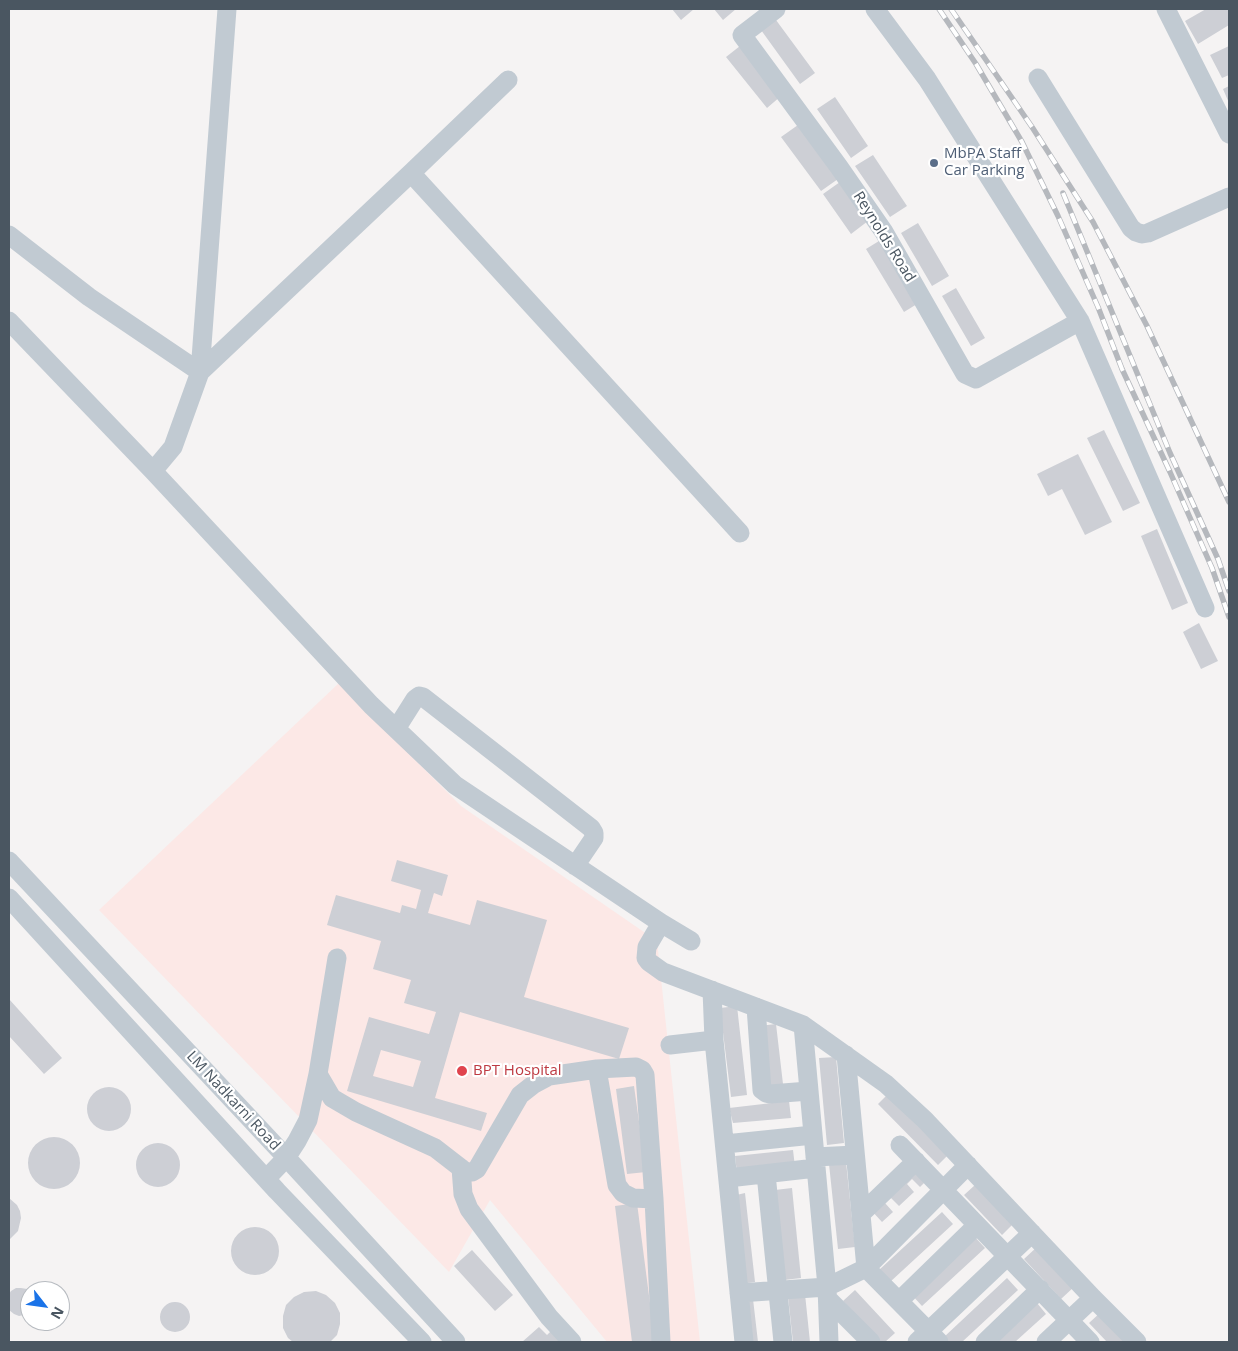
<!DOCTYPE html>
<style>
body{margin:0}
#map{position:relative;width:1238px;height:1351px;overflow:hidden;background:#f5f3f3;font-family:"Open Sans",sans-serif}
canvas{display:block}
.frame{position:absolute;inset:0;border:10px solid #4a5661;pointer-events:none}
.north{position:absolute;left:20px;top:1281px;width:50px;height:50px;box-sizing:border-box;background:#fff;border:1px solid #b7bbc0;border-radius:50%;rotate:120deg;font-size:14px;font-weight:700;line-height:20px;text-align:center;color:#4a5661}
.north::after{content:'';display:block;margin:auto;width:18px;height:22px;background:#1a73e8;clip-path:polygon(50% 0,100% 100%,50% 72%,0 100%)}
</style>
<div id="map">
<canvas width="1238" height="1351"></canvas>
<div class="frame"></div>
<div class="north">N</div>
</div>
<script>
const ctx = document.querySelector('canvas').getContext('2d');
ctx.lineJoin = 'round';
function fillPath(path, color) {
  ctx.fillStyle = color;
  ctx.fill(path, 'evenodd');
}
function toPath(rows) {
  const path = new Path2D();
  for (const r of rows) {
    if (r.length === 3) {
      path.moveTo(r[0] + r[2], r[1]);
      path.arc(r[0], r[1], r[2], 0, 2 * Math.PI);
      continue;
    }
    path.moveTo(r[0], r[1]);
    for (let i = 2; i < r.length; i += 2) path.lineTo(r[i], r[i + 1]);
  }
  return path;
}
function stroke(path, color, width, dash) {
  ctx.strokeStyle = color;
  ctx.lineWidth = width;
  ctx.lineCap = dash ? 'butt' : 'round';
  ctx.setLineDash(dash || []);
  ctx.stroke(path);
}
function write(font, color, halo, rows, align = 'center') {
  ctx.font = font + ' "Open Sans",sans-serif';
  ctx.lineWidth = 4.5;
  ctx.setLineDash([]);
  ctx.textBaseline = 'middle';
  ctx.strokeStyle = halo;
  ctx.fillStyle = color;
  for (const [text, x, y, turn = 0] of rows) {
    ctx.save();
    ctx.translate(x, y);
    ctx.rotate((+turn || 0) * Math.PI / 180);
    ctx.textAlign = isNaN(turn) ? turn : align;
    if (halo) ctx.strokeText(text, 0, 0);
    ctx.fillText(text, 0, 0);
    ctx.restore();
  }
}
fillPath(toPath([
 [339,683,461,806,657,941,700,1342,607,1342,490,1200,449,1272,99,910]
]), '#fce8e6');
fillPath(toPath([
 [672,9,694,9,681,20],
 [714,9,736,9,723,20],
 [1206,9,1229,9,1229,25,1198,44,1185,21],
 [776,20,815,73,800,84,761,30],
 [740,46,781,96,767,108,726,57],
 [1229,46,1229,75,1222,78,1210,55],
 [1229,86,1229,103,1223,89],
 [835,97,868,146,851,158,817,109],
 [798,125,838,179,821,191,781,137],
 [873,155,907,206,890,217,855,166],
 [840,182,868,221,851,234,823,194],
 [918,223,949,276,932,286,901,233],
 [879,241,917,304,904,312,866,249],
 [956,288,985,338,971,346,942,296],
 [1104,430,1140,503,1123,511,1087,438],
 [1078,454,1112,522,1085,535,1062,489,1048,496,1037,474],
 [1157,529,1188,603,1172,610,1141,536],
 [1199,623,1218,661,1201,669,1183,632],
 [397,860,448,875,442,896,434,893,428,913,470,925,477,900,547,920,524,997,629,1028,619,1059,460,1012,435,1098,487,1113,481,1131,347,1091,369,1017,429,1034,436,1012,404,1003,411,980,373,969,381,941,327,925,336,895,400,913,402,905,416,909,421,890,391,881],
 [381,1050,421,1061,413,1087,373,1076],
 [9,999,62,1058,44,1074,9,1036],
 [737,1006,747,1095,731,1097,720,1008],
 [776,1024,783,1084,767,1086,759,1026],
 [836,1057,844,1143,827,1145,819,1058],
 [634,1086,646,1172,627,1174,616,1089],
 [109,1109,22],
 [889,1093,949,1154,938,1165,878,1104],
 [789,1101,791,1118,733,1123,729,1108],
 [54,1163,26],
 [158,1165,22],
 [793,1150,795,1167,737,1173,735,1156],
 [846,1162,855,1247,838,1249,829,1164],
 [915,1170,925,1182,920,1187,912,1179,907,1184,914,1192,899,1206,891,1198,885,1203,893,1212,882,1222,871,1210],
 [975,1185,1012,1225,1002,1235,964,1195],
 [792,1188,801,1278,784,1280,775,1190],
 [745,1193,755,1282,741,1284,732,1196],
 [9,1198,17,1205,20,1211,21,1218,18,1231,9,1240],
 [637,1203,655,1342,632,1342,615,1206],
 [942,1212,953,1224,890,1282,879,1270],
 [255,1251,24],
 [974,1236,985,1248,922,1306,911,1294],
 [1038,1246,1075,1286,1061,1299,1024,1259],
 [472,1250,513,1295,495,1311,454,1266],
 [1007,1278,1018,1290,962,1342,949,1342,944,1337],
 [16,1288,21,1288,27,1289,30,1292,30,1311,24,1315,19,1316,14,1314,9,1310,9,1294,11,1291],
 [855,1290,895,1333,885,1342,881,1342,843,1301],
 [316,1291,326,1295,335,1303,340,1313,340,1324,337,1335,330,1342,293,1342,288,1338,283,1328,283,1316,286,1305,294,1297,304,1292],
 [805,1294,810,1342,793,1342,788,1296],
 [753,1299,758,1342,747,1342,742,1300],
 [175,1317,15],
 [1037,1303,1046,1314,1015,1342,995,1342],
 [1101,1312,1128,1342,1107,1342,1089,1323],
 [539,1327,547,1335,553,1329,566,1342,522,1342]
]), '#cdcfd5');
stroke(toPath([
 [776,9,742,35,839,167,884,232,965,374,976,379,1080,321],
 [875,9,927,79,1080,321,1205,608],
 [1166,9,1229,134],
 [1038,78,1131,228,1136,232,1142,234,1148,233,1229,197],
 [411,173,740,533],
 [9,235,89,297,200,372,411,173,508,80],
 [9,321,153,471,371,705,455,785,661,923,691,941],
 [153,471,173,447,200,372,227,9],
 [396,729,415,699,419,696,423,697,591,828,594,833,594,838,575,866],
 [9,861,284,1155,456,1342],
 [9,898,277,1191,422,1342],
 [661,923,647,947,646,958,649,962,663,972,803,1025,886,1084,925,1120,1093,1298,1137,1342],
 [337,958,318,1074,332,1098,356,1112,435,1148,466,1172,472,1172,477,1169,520,1095,534,1084,549,1076,597,1069,636,1067,642,1070,645,1075,654,1199,661,1342],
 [712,990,714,1040,744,1342],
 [756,1007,762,1090,766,1093,770,1094,809,1091],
 [803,1025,827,1287,829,1342],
 [670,1045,714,1040],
 [846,1055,866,1268,939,1342],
 [597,1069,617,1185,623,1193,633,1198,654,1199],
 [725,1144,813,1135],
 [900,1145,1090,1342],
 [815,1157,855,1155],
 [461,1168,463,1194,469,1209,549,1317,572,1342],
 [766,1174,783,1342],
 [728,1178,816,1168],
 [266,1179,286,1158,297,1141,308,1120,318,1074],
 [861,1214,916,1161],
 [739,1293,827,1287,866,1268,968,1165],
 [828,1299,871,1342],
 [899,1301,977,1225],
 [917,1342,1032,1233],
 [985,1342,1040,1289],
 [1046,1342,1093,1298]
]), '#c1cad2', 19);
const rail = toPath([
 [939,9,976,64,1022,142,1058,216,1098,307,1122,369,1170,472,1212,568,1229,617],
 [951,9,1032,127,1093,222,1147,326,1229,502],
 [1063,193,1170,453,1218,559,1229,591]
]);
stroke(rail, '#b5b8bd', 5.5);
stroke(rail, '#fff', 4, [11]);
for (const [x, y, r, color] of [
 [934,163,5,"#5c6f8a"],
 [462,1071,6,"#e0444e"]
]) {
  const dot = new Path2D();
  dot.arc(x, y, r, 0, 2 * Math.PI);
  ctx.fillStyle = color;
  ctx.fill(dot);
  stroke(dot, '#fff', 2);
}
write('15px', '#4e5e75', '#fff', [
 ["MbPA Staff",944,154],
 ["Car Parking",944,171]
], 'left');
write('15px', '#4a5661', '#fff', [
 ["Reynolds Road",884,237,58],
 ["LM Nadkarni Road",233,1101,47]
]);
write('15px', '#be3a42', '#fff', [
 ["BPT Hospital",473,1071]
], 'left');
</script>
